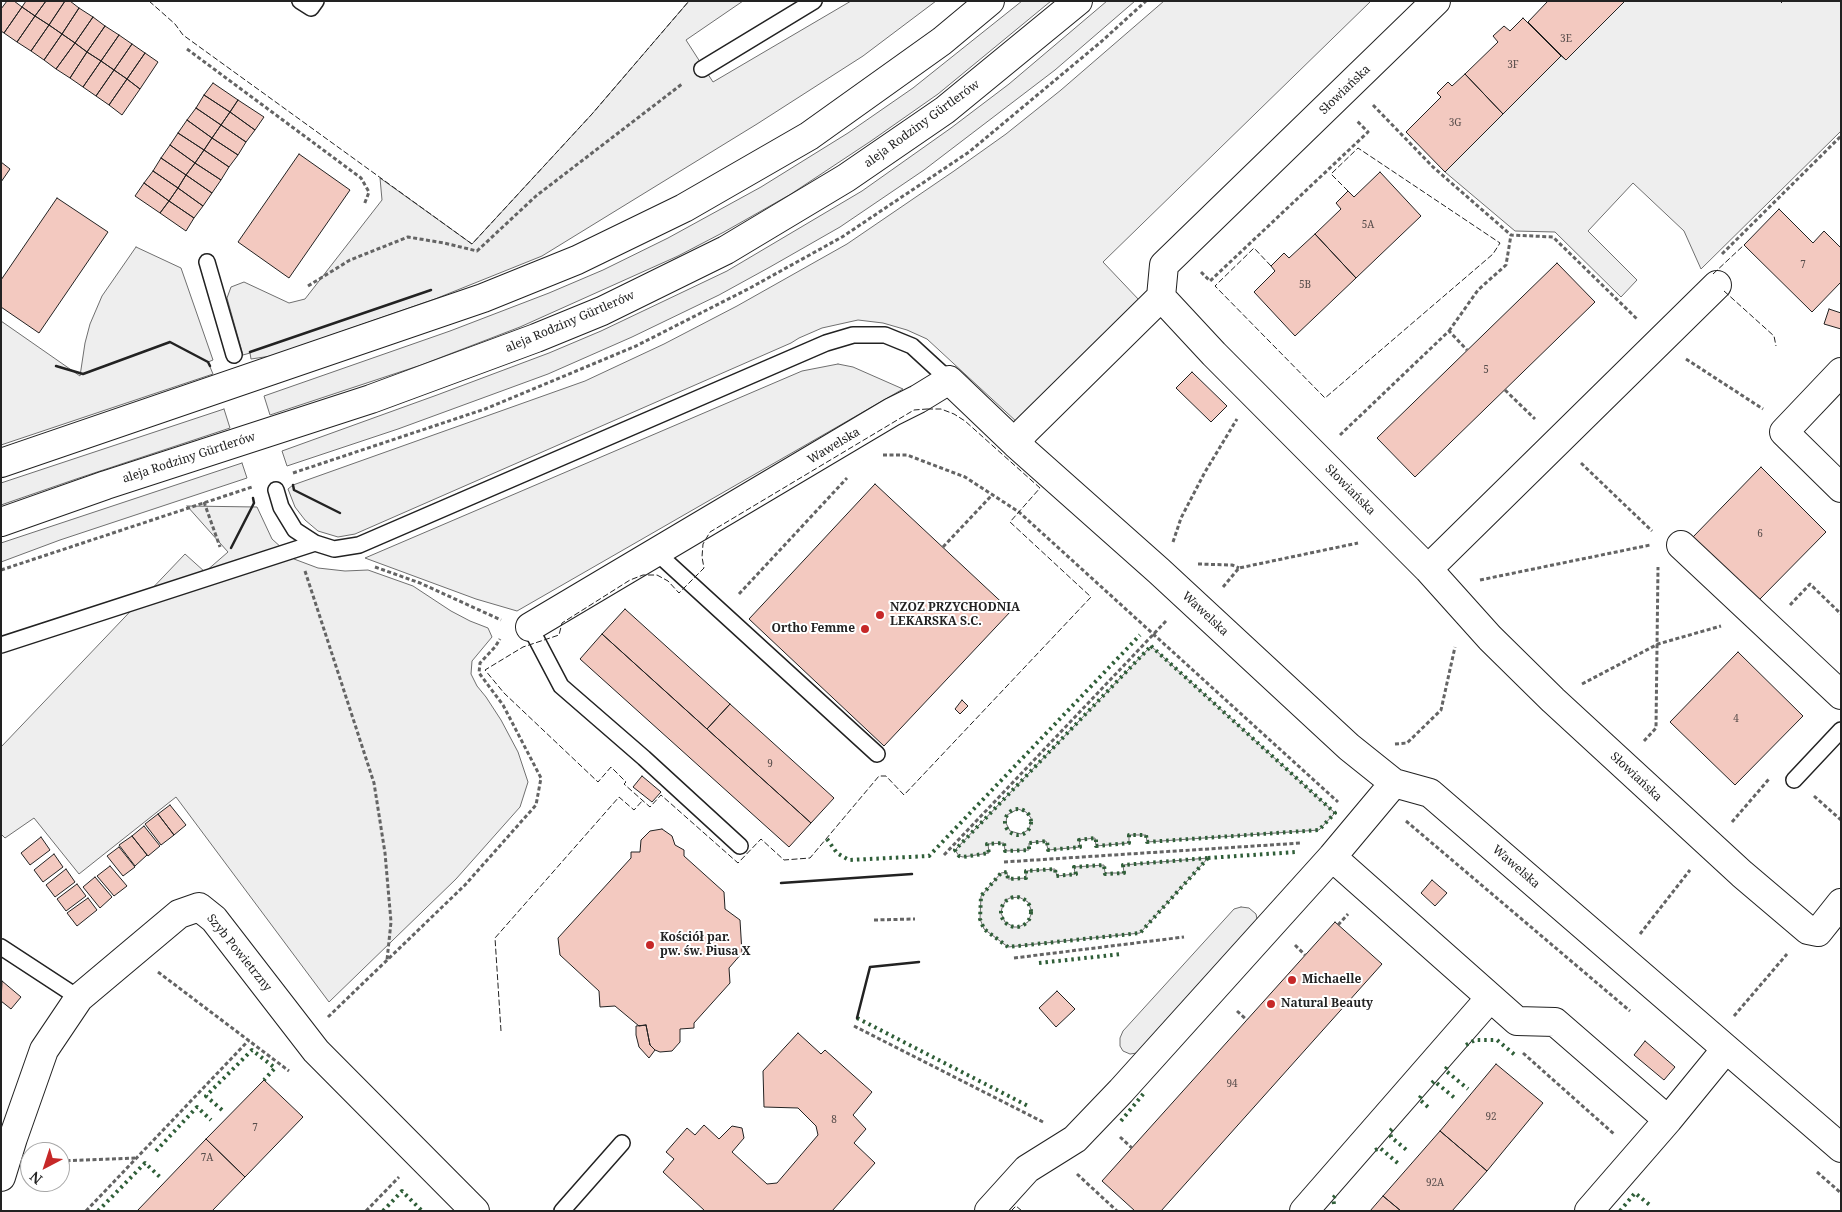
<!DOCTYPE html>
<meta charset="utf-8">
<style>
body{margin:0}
#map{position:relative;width:1842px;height:1212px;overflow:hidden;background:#fff;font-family:"Noto Serif",serif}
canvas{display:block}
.frame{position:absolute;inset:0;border:2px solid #222;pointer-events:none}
.north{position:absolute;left:20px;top:1142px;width:50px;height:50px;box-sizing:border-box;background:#fff;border:1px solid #a7a7a7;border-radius:50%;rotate:220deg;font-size:14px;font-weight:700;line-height:20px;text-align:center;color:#222}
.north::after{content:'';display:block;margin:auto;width:18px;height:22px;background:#c62828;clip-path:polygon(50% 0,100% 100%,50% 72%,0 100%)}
</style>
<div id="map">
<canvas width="1842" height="1212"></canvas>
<div class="frame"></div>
<div class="north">N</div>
</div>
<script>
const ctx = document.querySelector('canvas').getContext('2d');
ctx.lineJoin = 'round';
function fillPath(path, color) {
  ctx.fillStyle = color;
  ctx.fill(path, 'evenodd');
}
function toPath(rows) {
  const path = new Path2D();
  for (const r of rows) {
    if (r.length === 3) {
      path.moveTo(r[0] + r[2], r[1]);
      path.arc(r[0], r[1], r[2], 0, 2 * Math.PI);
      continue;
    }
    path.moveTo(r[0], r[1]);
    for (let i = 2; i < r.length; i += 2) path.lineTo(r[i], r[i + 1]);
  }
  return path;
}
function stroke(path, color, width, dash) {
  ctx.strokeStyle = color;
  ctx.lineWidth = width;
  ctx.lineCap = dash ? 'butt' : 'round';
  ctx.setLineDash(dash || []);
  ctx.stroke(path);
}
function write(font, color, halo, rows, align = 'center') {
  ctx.font = font + ' "Noto Serif",serif';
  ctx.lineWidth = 4;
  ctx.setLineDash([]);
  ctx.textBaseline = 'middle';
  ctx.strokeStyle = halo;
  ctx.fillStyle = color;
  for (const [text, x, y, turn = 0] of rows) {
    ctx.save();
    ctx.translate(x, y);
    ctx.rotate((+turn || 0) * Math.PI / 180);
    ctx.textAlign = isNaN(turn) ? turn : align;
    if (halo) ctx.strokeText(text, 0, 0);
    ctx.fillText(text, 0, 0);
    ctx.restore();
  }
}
const green = toPath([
 [689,1,743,1,686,40,713,82,851,1,936,1,863,56,757,124,542,256,435,299,271,356,251,359,250,353,243,355,227,298,231,287,244,282,289,303,305,299,382,200,380,178,472,244,592,114,689,1],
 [1022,1,1051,1,938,94,871,141,791,194,724,232,678,256,520,327,421,365,270,415,264,396,450,331,549,293,603,270,668,238,761,187,848,133,913,88,1022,1],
 [1107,1,1135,1,1055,70,924,170,840,227,770,267,719,295,632,337,548,374,398,429,287,466,282,451,437,395,549,353,601,331,727,271,862,191,951,128,1009,84,1107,1],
 [1164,1,1371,1,1103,262,1140,301,1018,423,927,339,907,330,883,323,858,320,822,328,799,338,791,343,355,534,338,537,318,531,305,520,295,507,288,489,293,485,585,381,664,344,737,306,847,244,954,171,1006,134,1061,90,1164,1],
 [1625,1,1841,1,1841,131,1701,269,1684,231,1633,183,1588,231,1637,280,1621,297,1555,232,1515,231,1445,172,1561,56,1566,60,1625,1],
 [136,247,181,268,213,360,208,362,213,374,1,445,1,321,80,376,85,343,90,324,102,296,136,247],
 [838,364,853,367,903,389,517,611,476,599,365,558,802,371,838,364],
 [224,409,230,428,79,478,1,505,1,483,224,409],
 [242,463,247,478,60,540,1,562,1,543,242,463],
 [187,506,257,507,272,539,294,559,318,568,345,571,368,570,413,586,451,611,470,621,488,628,492,637,472,661,471,674,477,686,486,697,501,720,518,752,528,782,520,807,456,879,329,1002,176,797,79,874,34,818,5,838,1,834,1,747,185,554,205,572,228,552,187,506],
 [1151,646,1335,813,1319,830,1147,842,1146,835,1129,835,1129,843,1096,846,1095,838,1079,840,1080,847,1048,850,1046,841,1029,843,1029,850,1005,851,1004,843,988,844,989,853,963,857,959,856,955,850,1151,646],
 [1018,809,1026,812,1031,818,1030,826,1028,830,1021,834,1010,831,1006,823,1007,815,1018,809],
 [1208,858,1140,933,1008,947,984,929,980,919,981,896,1001,873,1007,872,1008,879,1026,878,1026,871,1055,869,1057,876,1075,874,1074,867,1104,865,1105,873,1124,873,1123,865,1208,858],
 [1019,897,1028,902,1032,912,1028,922,1019,927,1014,927,1005,922,1001,913,1002,908,1006,900,1010,898,1019,897],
 [1241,907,1249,908,1256,914,1257,919,1254,927,1137,1053,1130,1054,1123,1051,1120,1046,1120,1038,1123,1031,1234,909,1241,907]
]);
fillPath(green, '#eee');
stroke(green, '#6f6f6f', 1);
const building = toPath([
 [7,1,14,1,22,7,4,33,1,31,1,9,7,1],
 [26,1,46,1,35,16,22,7,26,1],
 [46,1,65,1,49,25,35,16,46,1],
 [65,1,70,1,79,8,62,34,49,25,65,1],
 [1548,1,1623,1,1624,2,1566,60,1528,22,1548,1],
 [22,7,35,16,17,42,4,33,22,7],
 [79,8,93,17,75,43,62,34,79,8],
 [35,16,49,25,31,51,17,42,35,16],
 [93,17,105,26,87,52,75,43,93,17],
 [1523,18,1561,56,1503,114,1465,74,1498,42,1493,36,1504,26,1510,31,1523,18],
 [49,25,62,34,44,60,31,51,49,25],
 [105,26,119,35,101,61,87,52,105,26],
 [62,34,75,43,56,69,44,60,62,34],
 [119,35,132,44,114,70,101,61,119,35],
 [75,43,87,52,70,78,56,69,75,43],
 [132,44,145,53,127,79,114,70,132,44],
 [87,52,101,61,83,87,70,78,87,52],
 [145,53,158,62,140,89,127,79,145,53],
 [101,61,114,70,96,96,83,87,101,61],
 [114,70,127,79,109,105,96,96,114,70],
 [1465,74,1503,114,1445,172,1406,132,1441,97,1437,93,1448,82,1452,86,1465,74],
 [127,79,140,89,122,115,109,105,127,79],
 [213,83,238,100,230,112,204,95,213,83],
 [204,95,230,112,221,125,196,108,204,95],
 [238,100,264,117,255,130,230,112,238,100],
 [196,108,221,125,212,138,187,120,196,108],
 [230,112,255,130,246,142,221,125,230,112],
 [187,120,212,138,204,150,178,133,187,120],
 [221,125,246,142,238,155,212,138,221,125],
 [178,133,204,150,195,163,170,145,178,133],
 [212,138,238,155,229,167,204,150,212,138],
 [170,145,195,163,186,175,161,158,170,145],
 [204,150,229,167,221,180,195,163,204,150],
 [299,154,350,190,289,278,238,242,299,154],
 [161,158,186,175,178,188,153,171,161,158],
 [1,162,10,169,1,182,1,162],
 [195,163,221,180,212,193,186,175,195,163],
 [153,171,178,188,169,201,144,183,153,171],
 [1380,172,1421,216,1356,278,1315,234,1341,209,1336,203,1348,191,1354,197,1380,172],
 [186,175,212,193,203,206,178,188,186,175],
 [144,183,169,201,160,213,135,196,144,183],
 [178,188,203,206,194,218,169,201,178,188],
 [57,198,108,232,39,333,1,307,1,280,57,198],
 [169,201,194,218,186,231,160,213,169,201],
 [1779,209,1813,243,1824,231,1841,248,1841,282,1812,312,1744,245,1779,209],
 [1315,234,1356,278,1295,336,1254,292,1275,271,1271,266,1284,253,1289,258,1315,234],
 [1557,263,1595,302,1415,477,1377,438,1557,263],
 [1829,309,1841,313,1841,329,1824,324,1829,309],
 [1192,372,1227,406,1211,422,1176,388,1192,372],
 [1761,467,1826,532,1758,601,1693,537,1761,467],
 [875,484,1011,611,884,746,749,619,875,484],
 [625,609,730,704,707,729,602,634,625,609],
 [602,634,811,823,789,847,580,659,602,634],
 [1738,652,1803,716,1735,785,1670,722,1738,652],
 [962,700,968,706,960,714,955,709,962,700],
 [730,704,834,798,811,823,707,729,730,704],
 [642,776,661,792,652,802,633,787,642,776],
 [170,805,186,825,174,835,158,814,170,805],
 [158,814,174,835,161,845,145,824,158,814],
 [144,826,160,846,148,856,132,836,144,826],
 [662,829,672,836,675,845,684,850,684,856,724,892,725,909,740,920,742,953,729,968,730,983,694,1023,694,1028,680,1029,680,1042,672,1051,660,1052,655,1050,650,1045,646,1025,639,1026,615,1006,600,1007,599,991,560,955,558,938,631,858,631,852,640,852,641,840,650,831,662,829],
 [132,836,147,855,135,866,119,845,132,836],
 [41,837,50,850,30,865,21,853,41,837],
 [119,847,135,867,123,876,107,856,119,847],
 [54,854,63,867,43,882,34,870,54,854],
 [110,866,127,886,114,896,97,876,110,866],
 [66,869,75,882,55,897,46,885,66,869],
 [95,877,112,897,100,908,83,887,95,877],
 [1432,880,1447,893,1435,906,1421,893,1432,880],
 [77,884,86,896,66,911,57,899,77,884],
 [88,898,97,910,77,926,67,913,88,898],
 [1335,922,1382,964,1161,1211,1135,1211,1102,1181,1335,922],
 [2,981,21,997,11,1009,1,1001,2,981],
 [1057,991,1075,1009,1056,1027,1039,1008,1057,991],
 [646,1025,650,1045,655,1050,649,1058,639,1047,636,1035,636,1026,646,1025],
 [798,1033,821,1054,825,1050,872,1092,853,1115,866,1129,854,1143,875,1163,832,1211,705,1211,663,1172,674,1159,666,1152,687,1128,695,1135,704,1125,719,1139,732,1126,742,1128,744,1138,732,1152,767,1184,777,1183,818,1135,816,1126,798,1108,764,1107,763,1071,798,1033],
 [1645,1041,1675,1067,1664,1080,1634,1055,1645,1041],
 [1496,1064,1543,1103,1487,1171,1440,1131,1496,1064],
 [264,1080,303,1117,245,1177,206,1139,264,1080],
 [1440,1131,1487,1171,1452,1211,1401,1211,1383,1196,1440,1131],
 [206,1139,245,1177,212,1211,137,1211,206,1139],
 [1383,1196,1401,1211,1370,1211,1383,1196]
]);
fillPath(building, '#f3c9c0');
stroke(building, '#222', 1);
const lane = toPath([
 [300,1,311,8,316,1],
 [702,69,814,1],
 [207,262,234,355],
 [276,490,281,507,295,530,315,543,334,549,359,545,826,343,853,335,885,335,912,346,949,380],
 [657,553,877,754],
 [530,627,561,686,644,758,740,846],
 [1,645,315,543],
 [1794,780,1841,730],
 [1,947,79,998],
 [562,1211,622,1143]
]);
const street = toPath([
 [1436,1,1164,265,1161,297,1214,354,1428,569,1490,638,1553,700,1742,874,1808,930,1818,932,1841,903],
 [1841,372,1784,432,1841,488],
 [1016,444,1025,431,1161,297],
 [1681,545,1841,695],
 [1428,569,1717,285],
 [530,627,892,412,918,399,949,380,1016,444,1159,571,1349,747,1394,783,1430,793,1841,1148],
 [1332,857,1517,1021,1555,1022,1668,1120],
 [1,1177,13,1138,44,1050,79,998,179,914,199,907,214,919,316,1051,475,1211],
 [989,1211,1027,1169,1075,1139,1121,1091,1332,857,1394,783],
 [1304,1211,1490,998],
 [1589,1211,1668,1120,1726,1049]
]);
const secondary = toPath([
 [1,463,483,298,577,260,684,208,809,136,942,41,990,1],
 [1,522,106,485,371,399,536,338,602,311,726,250,846,178,945,110,1078,1]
]);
stroke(lane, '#222', 18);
stroke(street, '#222', 30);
stroke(secondary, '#222', 30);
stroke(toPath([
 [187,49,361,178,369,192,364,205],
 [1373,105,1433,167,1511,235,1553,237,1637,319],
 [1722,254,1841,136],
 [1201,272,1210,281,1368,132,1357,121],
 [308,286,350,260,408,237,444,243,477,251,536,196,682,84],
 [1449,331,1478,290,1506,265,1511,235],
 [1686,359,1763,409],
 [1505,390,1535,419],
 [1340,435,1449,331,1467,350],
 [883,455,907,455,965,477,1019,512,1338,802],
 [1581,463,1652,531],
 [293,473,485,409,636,346,750,288,842,237,969,152,1102,41,1146,1],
 [204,502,220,547],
 [1173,542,1181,518,1205,472,1237,419],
 [943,547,992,495],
 [1198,564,1232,565,1239,568],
 [375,567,420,583,501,620],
 [1,570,252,487],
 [305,571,374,783,385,853,391,922,387,960],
 [1480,580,1650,545],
 [1223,587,1239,568,1358,543],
 [739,594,847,478],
 [1790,605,1810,584,1841,614],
 [1582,684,1658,644,1721,626],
 [1644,741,1656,728,1658,567],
 [1395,744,1407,743,1441,710,1455,647],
 [1814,796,1841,820],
 [1406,821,1630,1011],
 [1732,822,1769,779],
 [944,855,1166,621],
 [1004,862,1301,843],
 [874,920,915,919],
 [1338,925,1348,914],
 [1640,934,1690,870],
 [1295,945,1305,955],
 [1014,958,1184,937],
 [158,972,289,1071],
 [1237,1011,1247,1020],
 [1734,1016,1787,954],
 [328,1017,465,885,536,805,541,778,503,705,479,673,480,663,495,647,500,639],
 [854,1026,1043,1122],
 [1523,1053,1614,1134],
 [1120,1137,1132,1148],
 [60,1161,135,1158],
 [1817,1172,1841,1193],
 [1077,1174,1117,1211],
 [86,1211,249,1040],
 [366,1211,399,1177]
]), '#646464', 3, [4, 2.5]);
stroke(lane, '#fff', 15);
stroke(street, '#fff', 28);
stroke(secondary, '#fff', 28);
stroke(toPath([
 [1151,646,1335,813,1319,830,1147,842,1146,835,1129,835,1129,843,1096,846,1096,838,1079,840,1080,847,1048,850,1047,841,1029,843,1029,850,1005,851,1004,843,987,844,989,853,963,857,959,856,955,850,1151,646],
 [1018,822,13],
 [827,839,837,853,849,860,929,856,1140,635],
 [1208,858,1140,933,1008,947,984,929,980,919,981,896,1001,873,1007,872,1008,879,1026,878,1026,871,1055,869,1056,876,1076,874,1074,867,1104,865,1105,874,1124,873,1123,865,1208,858],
 [1208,858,1296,852],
 [1016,912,15],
 [1039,963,1122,954],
 [857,1018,1028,1106],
 [1466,1045,1475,1040,1497,1040,1515,1055],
 [1447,1067,1445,1070,1468,1089],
 [1432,1083,1434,1081,1456,1099],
 [1421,1096,1419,1099,1428,1107],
 [222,1110,206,1096,252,1050,275,1068,264,1080],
 [1121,1121,1144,1093],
 [1392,1129,1390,1131,1391,1137,1409,1152],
 [1375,1150,1380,1148,1400,1165],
 [156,1151,197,1107,211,1120],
 [1334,1204,1333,1198,1336,1195],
 [98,1211,145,1163,161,1178],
 [383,1211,402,1191,422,1211],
 [1620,1211,1635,1193,1651,1206]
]), '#2f5e38', 4, [2.5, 4]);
stroke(toPath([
 [149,1,175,24,183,35,472,244,592,114,689,1],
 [1781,3,1783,1],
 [1271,266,1254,248,1215,286,1325,398,1493,254,1500,243,1358,148,1331,174,1348,191],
 [1713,274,1744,245],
 [1724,291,1774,336,1776,346],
 [927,409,941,409,954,414,965,421,1040,488,1010,522,1091,597,904,795,886,776,879,776,810,858,784,860,761,839,738,863,661,795,650,807,624,784,626,782,611,767,598,782,504,693,485,670,523,647,559,635,562,623,630,580,643,575,657,575,668,581,679,593,704,568,702,557,703,544,710,532,914,410,927,409],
 [501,1031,495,938,619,797,634,810,643,800],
 [1011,1211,1016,1206,1022,1211]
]), '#222', 1, [6, 2.5]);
stroke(toPath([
 [250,352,431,290],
 [56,366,83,374,170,342,208,362,210,366],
 [293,485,294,490,340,513],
 [231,548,254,503,253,498],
 [781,883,912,874],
 [857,1018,870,967,919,962]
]), '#222', 2.5);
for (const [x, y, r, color] of [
 [880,615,5,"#c62828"],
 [865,629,5,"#c62828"],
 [650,945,5,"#c62828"],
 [1292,980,5,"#c62828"],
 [1271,1004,5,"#c62828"]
]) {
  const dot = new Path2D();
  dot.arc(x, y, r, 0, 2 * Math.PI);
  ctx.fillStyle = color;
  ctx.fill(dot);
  stroke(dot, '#fff', 2);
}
write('10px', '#564c4a', null, [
 ["3E",1566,39],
 ["3F",1513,65],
 ["3G",1455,123],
 ["5A",1368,225],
 ["7",1803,265],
 ["5B",1305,285],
 ["5",1486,370],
 ["6",1760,534],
 ["4",1736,719],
 ["9",770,764],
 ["94",1232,1084],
 ["92",1491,1117],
 ["8",834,1120],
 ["7",255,1128],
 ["7A",207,1158],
 ["92A",1435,1183]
]);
write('12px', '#222', '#fff', [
 ["Słowiańska",1345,90,-44],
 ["aleja Rodziny Gürtlerów",922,124,-36],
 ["aleja Rodziny Gürtlerów",570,322,-23],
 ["Wawelska",834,446,-31],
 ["aleja Rodziny Gürtlerów",189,458,-18],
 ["Słowiańska",1350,490,45],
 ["Wawelska",1205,614,43],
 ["Słowiańska",1636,777,43],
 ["Wawelska",1516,867,41],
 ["Szyb Powietrzny",239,953,51]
]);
write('bold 12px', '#222', '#fff', [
 ["NZOZ PRZYCHODNIA",890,608],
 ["LEKARSKA S.C.",890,622],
 ["Ortho Femme",855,629,"right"],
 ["Kościół par.",660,938],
 ["pw. św. Piusa X",660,952],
 ["Michaelle",1302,980],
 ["Natural Beauty",1281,1004]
], 'left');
</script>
